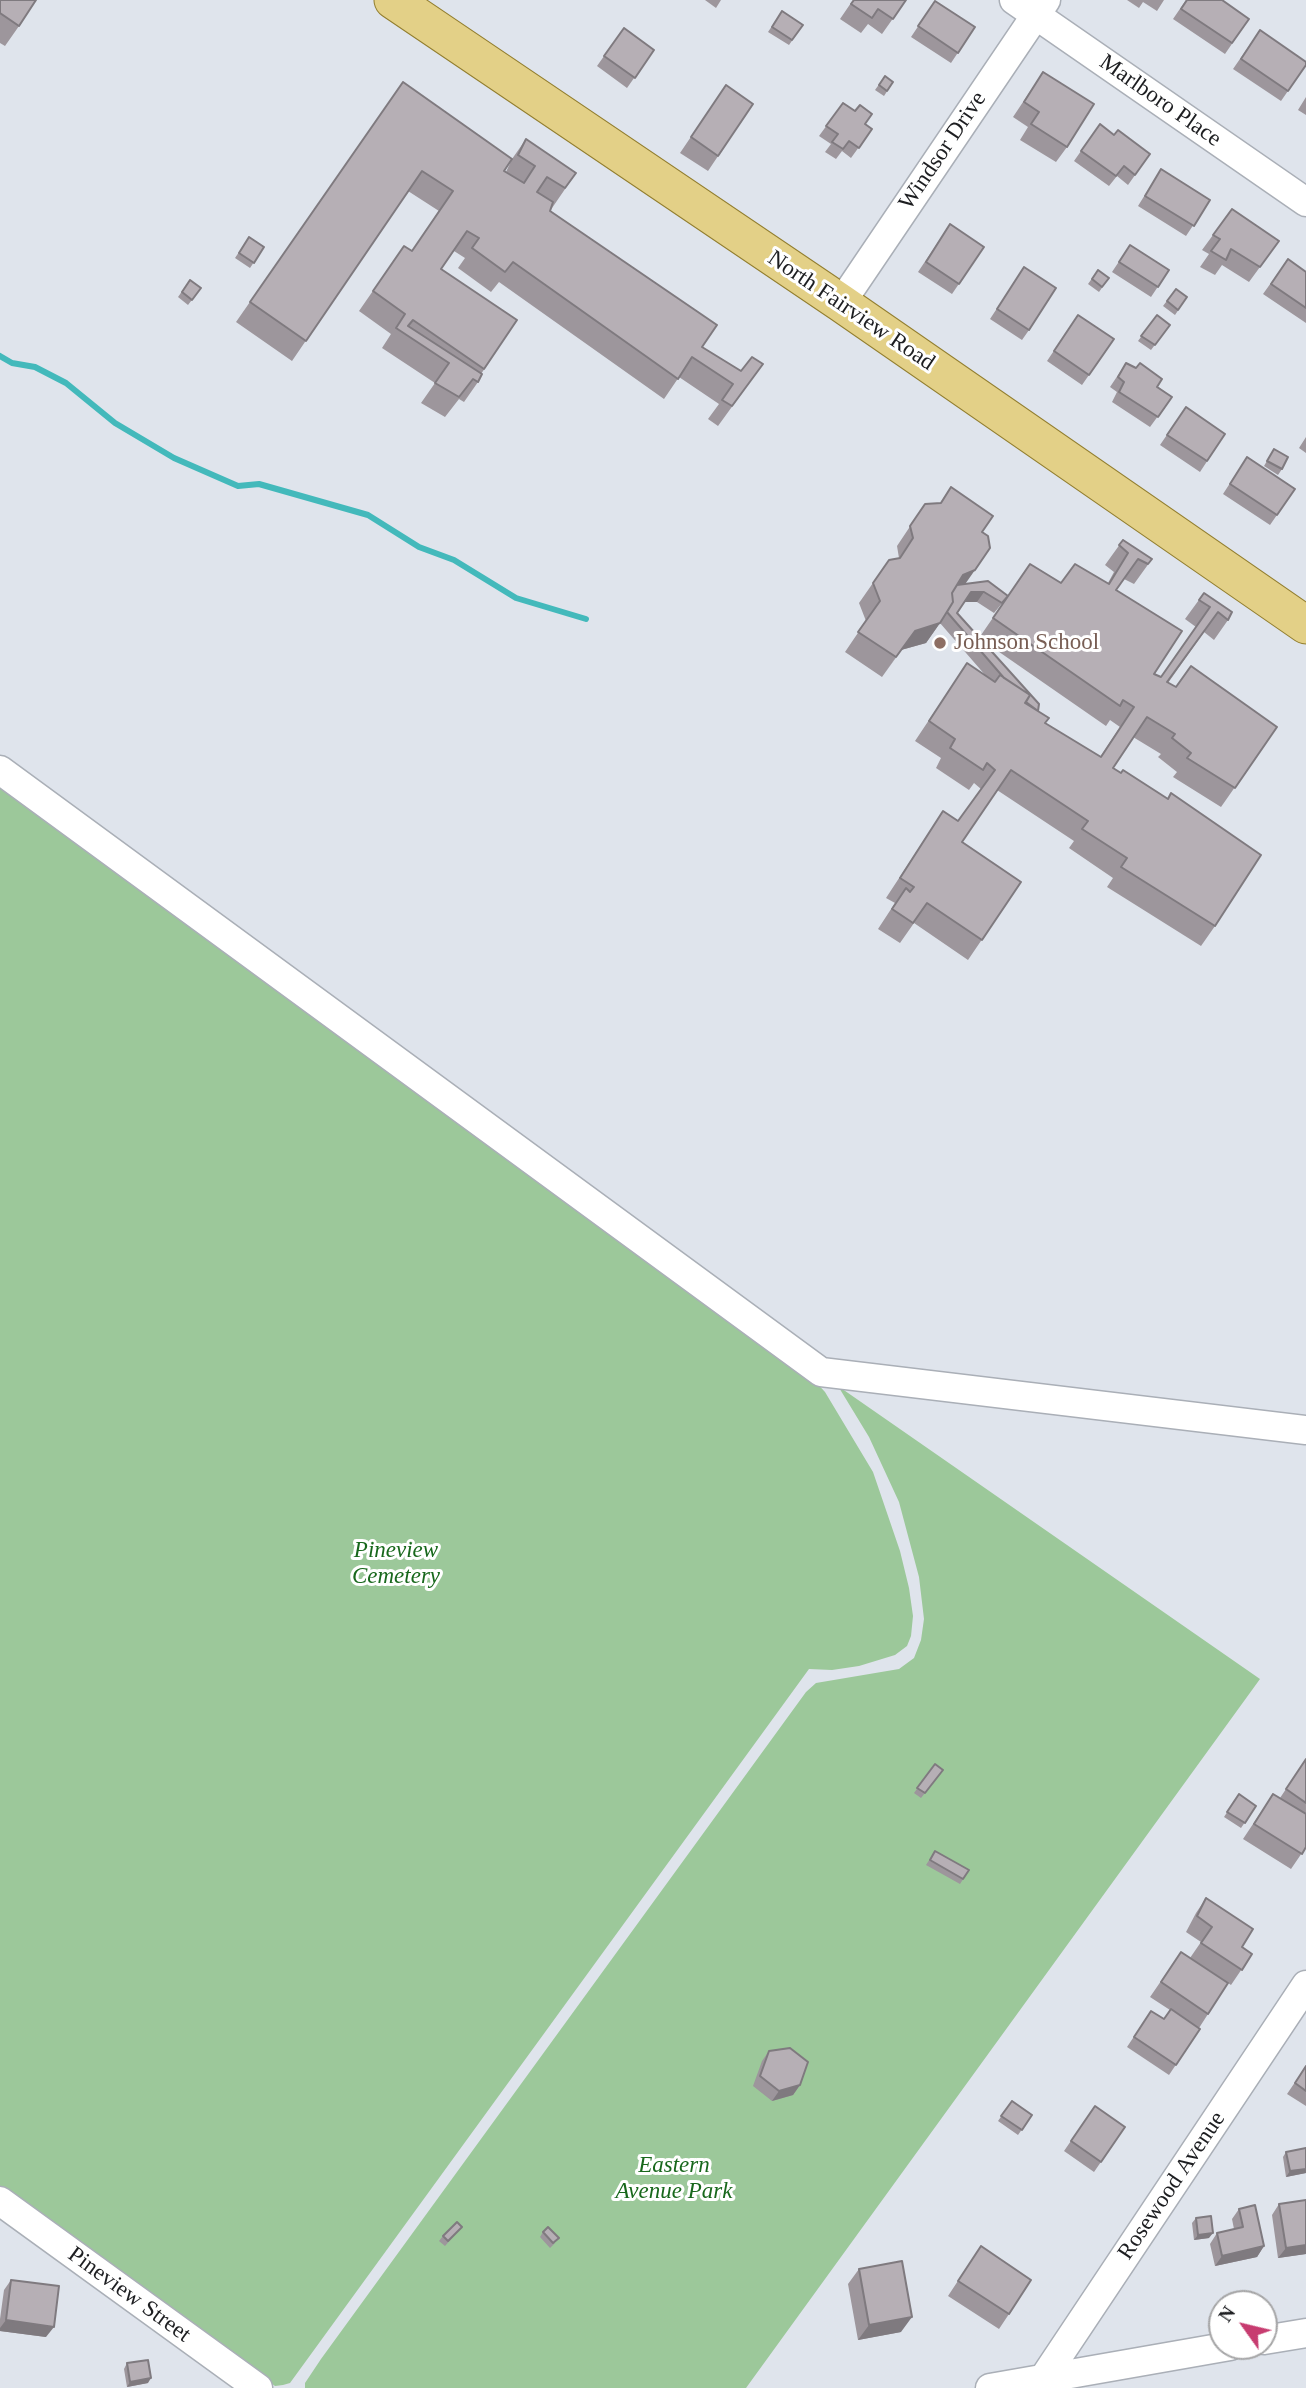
<!DOCTYPE html>
<style>
body{margin:0}
#map{position:relative;width:1306px;height:2388px;overflow:hidden;background:#dfe4ec;font-family:"Times New Roman",serif}
canvas{display:block}
.north{position:absolute;left:1208px;top:2290px;width:70px;height:70px;box-sizing:border-box;background:#fff;border:2px solid #a5a5a6;border-radius:50%;rotate:304deg;font-size:19px;font-weight:700;line-height:28px;text-align:center;color:#1d1e21}
.north::after{content:'';display:block;margin:auto;width:24px;height:32px;background:#c73c70;clip-path:polygon(50% 0,100% 100%,50% 72%,0 100%)}
</style>
<div id="map">
<canvas width="1306" height="2388"></canvas>
<div class="north">N</div>
</div>
<script>
const ctx = document.querySelector('canvas').getContext('2d');
ctx.lineJoin = 'round';
function fillPath(path, color) {
  ctx.fillStyle = color;
  ctx.fill(path, 'evenodd');
}
function toPath(rows) {
  const path = new Path2D();
  for (const r of rows) {
    path.moveTo(r[0], r[1]);
    for (let i = 2; i < r.length; i += 2) path.lineTo(r[i], r[i + 1]);
  }
  return path;
}
function stroke(path, color, width, dash) {
  ctx.strokeStyle = color;
  ctx.lineWidth = width;
  ctx.lineCap = dash ? 'butt' : 'round';
  ctx.setLineDash(dash || []);
  ctx.stroke(path);
}
function write(font, color, halo, rows, align = 'center') {
  ctx.font = font + ' "Times New Roman",serif';
  ctx.lineWidth = 6;
  ctx.setLineDash([]);
  ctx.textBaseline = 'middle';
  ctx.strokeStyle = halo;
  ctx.fillStyle = color;
  for (const [text, x, y, turn = 0] of rows) {
    ctx.save();
    ctx.translate(x, y);
    ctx.rotate((+turn || 0) * Math.PI / 180);
    ctx.textAlign = isNaN(turn) ? turn : align;
    if (halo) ctx.strokeText(text, 0, 0);
    ctx.fillText(text, 0, 0);
    ctx.restore();
  }
}
fillPath(toPath([
 [0,783,813,1379,825,1392,873,1472,900,1551,909,1588,913,1616,911,1636,907,1646,895,1655,859,1666,832,1670,809,1669,290,2383,283,2385,275,2386,0,2186],
 [838,1386,1260,1679,746,2388,305,2388,305,2383,321,2359,806,1692,816,1683,899,1669,914,1658,921,1640,924,1619,919,1577,899,1502,869,1437]
]), '#9cc89a');
stroke(toPath([
 [0,356,12,363,35,367,66,383,115,423,174,458,238,486,259,484,368,515,419,547,454,560,516,598,586,619]
]), '#43b9bb', 6);
const minor = toPath([
 [1014,0,1306,202],
 [841,303,1046,0],
 [0,770,821,1372,1306,1430],
 [0,2201,258,2388],
 [1264,2340,1306,2333],
 [990,2388,1230,2346],
 [1037,2388,1306,1985]
]);
const major = toPath([
 [393,0,841,303,1306,625]
]);
stroke(minor, '#aaafb7', 31);
stroke(major, '#927e2f', 39);
stroke(minor, '#fff', 28);
stroke(major, '#e3d087', 37);
fillPath(toPath([
 [0,0,19,26,5,46,0,43],
 [705,0,721,0,716,8],
 [853,0,906,0,882,34,868,24,861,33,840,19],
 [1127,0,1164,0,1157,11,1143,2,1139,8],
 [1186,0,1249,19,1225,54,1173,19],
 [935,1,975,27,951,63,911,37],
 [782,11,803,25,789,45,768,32],
 [624,28,654,50,627,88,597,66],
 [1260,30,1306,65,1281,101,1233,69],
 [1043,72,1067,147,1056,162,1020,140,1028,127,1013,117],
 [885,76,893,82,884,96,875,90],
 [403,82,506,172,512,159,526,139,576,173,550,211,702,347,741,371,763,364,718,426,708,419,719,404,679,377,664,399,499,282,491,292,458,268,465,258,454,251,441,269,517,320,481,374,478,382,464,402,459,399,445,417,421,403,435,383,382,348,391,334,359,311,404,246,412,251,439,211,408,191,292,361,236,322],
 [726,85,753,104,708,171,680,153],
 [1306,97,1306,115,1298,110],
 [843,103,865,124,872,129,851,158,842,151,836,159,825,152,831,144,819,136],
 [1100,124,1114,135,1150,154,1128,185,1117,176,1109,186,1074,161],
 [1161,169,1210,200,1186,236,1138,206],
 [1232,209,1279,241,1249,282,1222,265,1215,275,1200,267,1209,254,1202,250],
 [950,224,984,247,952,294,918,272],
 [249,237,264,247,250,268,235,258],
 [1130,245,1169,270,1151,297,1112,272],
 [1288,259,1306,272,1306,323,1263,294],
 [1098,270,1109,278,1099,292,1088,284],
 [1017,278,1029,330,1022,340,990,319],
 [190,280,201,288,188,305,178,297],
 [1176,289,1187,297,1175,315,1163,306],
 [1078,315,1114,339,1082,385,1047,361],
 [1157,315,1170,325,1151,350,1138,341],
 [1126,363,1172,397,1150,427,1112,402,1117,392,1110,387],
 [1186,407,1225,434,1200,472,1160,445],
 [1306,437,1306,453,1299,448],
 [1274,449,1282,469,1278,475,1264,466],
 [1247,457,1295,489,1270,525,1223,494],
 [951,487,982,532,965,584,1008,596,994,613,977,602,964,602,957,613,1038,711,1045,723,1100,757,1120,727,1110,720,1106,726,979,638,1030,564,1061,583,1108,583,1114,572,1105,565,1123,540,1152,559,1134,584,1124,579,1116,590,1154,674,1161,677,1196,627,1185,619,1204,593,1228,620,1214,640,1204,632,1168,683,1176,687,1277,727,1221,807,1173,777,1177,772,1158,757,1161,754,1133,737,1113,768,1215,926,1201,946,1107,887,1113,878,1069,848,1074,841,997,790,962,842,1021,882,968,960,914,923,900,943,878,929,895,903,886,898,943,811,958,821,981,789,974,783,969,790,936,768,941,758,915,741,967,663,986,676,940,623,926,643,901,650,882,677,845,652,866,621,859,603,889,560,899,558,897,546,925,504,940,503],
 [1306,1759,1306,1847,1291,1869,1243,1839,1273,1794,1280,1798],
 [935,1764,943,1770,921,1798,914,1793],
 [1239,1794,1256,1806,1241,1828,1224,1817],
 [935,1851,969,1870,960,1884,926,1865],
 [1206,1898,1242,1947,1252,1954,1231,1985,1209,1970,1208,2014,1199,2028,1200,2029,1169,2075,1127,2047,1151,2011,1164,2019,1170,2010,1150,1997,1181,1952,1190,1958,1201,1942,1186,1932,1196,1913],
 [769,2051,800,2085,793,2095,772,2101,753,2086,762,2061],
 [1306,2066,1306,2106,1287,2094],
 [1012,2101,1032,2115,1018,2135,998,2121],
 [1095,2106,1125,2127,1094,2172,1064,2151],
 [1286,2152,1306,2173,1286,2177,1283,2157],
 [1279,2204,1306,2254,1278,2258,1272,2215],
 [1239,2209,1264,2246,1257,2257,1215,2266,1210,2244,1217,2233,1234,2229,1232,2219],
 [1196,2218,1209,2238,1194,2240,1192,2223],
 [462,2227,445,2246,439,2241,443,2236],
 [543,2232,555,2243,550,2248,540,2237],
 [981,2246,1009,2314,999,2329,948,2296],
 [859,2269,901,2332,858,2340,848,2284],
 [11,2280,46,2337,0,2331,0,2319,4,2290],
 [127,2363,148,2383,127,2387,124,2369]
]), '#9d969c');
fillPath(toPath([
 [975,570,961,590,951,595,963,575],
 [971,592,984,592,977,602,964,602],
 [940,623,926,643,901,650,882,677,915,631],
 [800,2085,793,2095,772,2101,779,2091],
 [1306,2169,1306,2173,1286,2177,1290,2171],
 [1213,2233,1209,2238,1194,2240,1198,2235],
 [1306,2245,1306,2254,1278,2258,1286,2248],
 [1264,2246,1257,2257,1215,2266,1222,2256],
 [912,2317,901,2332,858,2340,869,2325],
 [6,2320,54,2327,46,2337,0,2331,0,2328],
 [151,2378,148,2383,127,2387,130,2382]
]), '#7f7a7f');
const building = toPath([
 [0,0,36,0,19,26,0,13,0,0],
 [854,0,906,0,893,19,878,9,872,18,851,4,854,0],
 [1187,0,1222,0,1249,19,1232,43,1181,9,1187,0],
 [935,1,975,27,958,53,918,26,935,1],
 [782,11,803,25,792,40,772,27,782,11],
 [624,28,654,50,635,78,604,56,624,28],
 [1260,30,1306,62,1306,65,1288,91,1241,59,1260,30],
 [1043,72,1094,104,1067,147,1031,124,1039,112,1024,102,1043,72],
 [885,76,893,82,887,91,879,85,885,76],
 [403,82,512,159,504,171,524,183,535,166,518,155,526,139,576,173,565,188,547,177,537,192,553,202,550,211,717,325,702,347,741,371,752,357,763,364,732,406,722,400,733,384,692,357,678,379,513,262,505,272,472,248,479,238,467,231,441,269,517,320,484,369,413,320,408,326,482,374,478,382,473,379,459,397,435,383,449,363,396,328,405,314,373,291,404,246,412,251,453,191,422,171,306,341,250,302,403,82],
 [726,85,753,104,718,156,691,137,726,85],
 [843,103,855,111,860,105,872,114,865,124,872,129,859,148,849,141,843,149,832,142,838,134,826,126,843,103],
 [1100,124,1114,135,1118,130,1150,154,1135,175,1124,166,1116,176,1081,151,1100,124],
 [1161,169,1210,200,1194,226,1145,196,1161,169],
 [1232,209,1279,241,1260,267,1231,249,1226,260,1211,251,1220,239,1213,235,1232,209],
 [950,224,984,247,959,284,926,262,950,224],
 [249,237,264,247,254,263,239,253,249,237],
 [1130,245,1169,270,1158,287,1119,262,1130,245],
 [1288,259,1306,272,1306,308,1271,284,1288,259],
 [1024,267,1056,288,1029,330,997,309,1024,267],
 [1098,270,1109,278,1102,287,1092,279,1098,270],
 [190,280,201,288,192,300,182,292,190,280],
 [1176,289,1187,297,1178,310,1167,301,1176,289],
 [1078,315,1114,339,1089,375,1054,351,1078,315],
 [1157,315,1170,325,1155,345,1141,336,1157,315],
 [1126,363,1136,368,1140,363,1162,379,1157,387,1172,397,1158,417,1119,392,1124,382,1118,377,1126,363],
 [1186,407,1225,434,1207,461,1167,435,1186,407],
 [1274,449,1288,457,1282,469,1267,461,1274,449],
 [1247,457,1295,489,1277,515,1230,484,1247,457],
 [951,487,993,516,982,532,988,536,990,548,975,570,963,575,952,593,953,602,940,623,915,631,896,657,858,632,880,601,873,583,889,560,900,558,913,538,910,526,925,504,941,503,951,487],
 [1123,540,1152,559,1148,564,1138,559,1116,590,1182,631,1154,674,1161,677,1210,607,1199,600,1204,593,1232,612,1228,620,1218,612,1167,682,1176,687,1191,666,1277,727,1235,788,1187,758,1191,753,1172,738,1175,734,1147,717,1113,768,1121,773,1123,770,1168,799,1171,793,1261,855,1215,926,1121,867,1127,858,1082,829,1088,821,1011,770,962,842,1021,882,982,940,927,903,913,923,892,909,906,888,910,892,914,887,900,878,943,811,958,821,995,770,987,763,983,770,950,748,955,739,929,721,967,663,995,682,1000,675,1030,695,1025,703,1049,718,1045,723,1101,757,1134,707,1123,700,1120,706,993,618,1030,564,1061,583,1075,564,1109,584,1128,553,1119,545,1123,540],
 [988,581,1008,596,1002,603,984,592,971,592,957,613,1039,704,1038,711,1026,702,1030,695,1004,678,947,612,953,602,952,593,957,585,988,581],
 [1306,1759,1306,1803,1286,1789,1306,1759],
 [935,1764,943,1770,925,1793,917,1788,935,1764],
 [1239,1794,1256,1806,1245,1823,1227,1812,1239,1794],
 [1273,1794,1306,1814,1306,1847,1302,1854,1254,1824,1273,1794],
 [935,1851,969,1870,963,1879,930,1860,935,1851],
 [1206,1898,1253,1929,1242,1947,1252,1954,1242,1970,1201,1943,1212,1927,1197,1916,1206,1898],
 [1181,1952,1228,1983,1208,2014,1161,1982,1181,1952],
 [1171,2009,1200,2029,1176,2065,1134,2037,1151,2011,1164,2019,1171,2009],
 [790,2048,808,2062,800,2085,779,2091,760,2076,769,2051,790,2048],
 [1306,2066,1306,2091,1295,2083,1306,2066],
 [1012,2101,1032,2115,1022,2130,1001,2116,1012,2101],
 [1095,2106,1125,2127,1101,2162,1071,2141,1095,2106],
 [1306,2148,1306,2169,1290,2171,1286,2152,1306,2148],
 [1306,2200,1306,2245,1286,2248,1279,2204,1306,2200],
 [1255,2205,1264,2246,1222,2256,1217,2233,1243,2227,1239,2209,1255,2205],
 [1211,2216,1213,2233,1198,2235,1196,2218,1211,2216],
 [457,2222,462,2227,448,2241,443,2236,457,2222],
 [548,2227,559,2238,553,2243,543,2232,548,2227],
 [981,2246,1031,2280,1009,2314,958,2281,981,2246],
 [902,2261,912,2317,869,2325,859,2269,902,2261],
 [11,2280,59,2286,54,2327,6,2320,11,2280],
 [148,2360,151,2378,130,2382,127,2363,148,2360]
]);
fillPath(building, '#b6afb5');
stroke(building, '#7f7a7f', 2);
for (const [x, y, r, color] of [
 [940,643,7,"#8d6e63"]
]) {
  const dot = new Path2D();
  dot.arc(x, y, r, 0, 2 * Math.PI);
  ctx.fillStyle = color;
  ctx.fill(dot);
  stroke(dot, '#fff', 2.5);
}
write('23px', '#1d1e21', '#fff', [
 ["Marlboro Place",1160,101,35],
 ["Windsor Drive",943,151,-56],
 ["North Fairview Road",851,311,34],
 ["Rosewood Avenue",1172,2186,-56],
 ["Pineview Street",129,2295,36]
]);
write('23px', '#785e54', '#fff', [
 ["Johnson School",954,643]
], 'left');
write('italic 23px', '#18681c', '#fff', [
 ["Pineview",396,1551],
 ["Cemetery",396,1577],
 ["Eastern",674,2166],
 ["Avenue Park",674,2192]
]);
</script>
